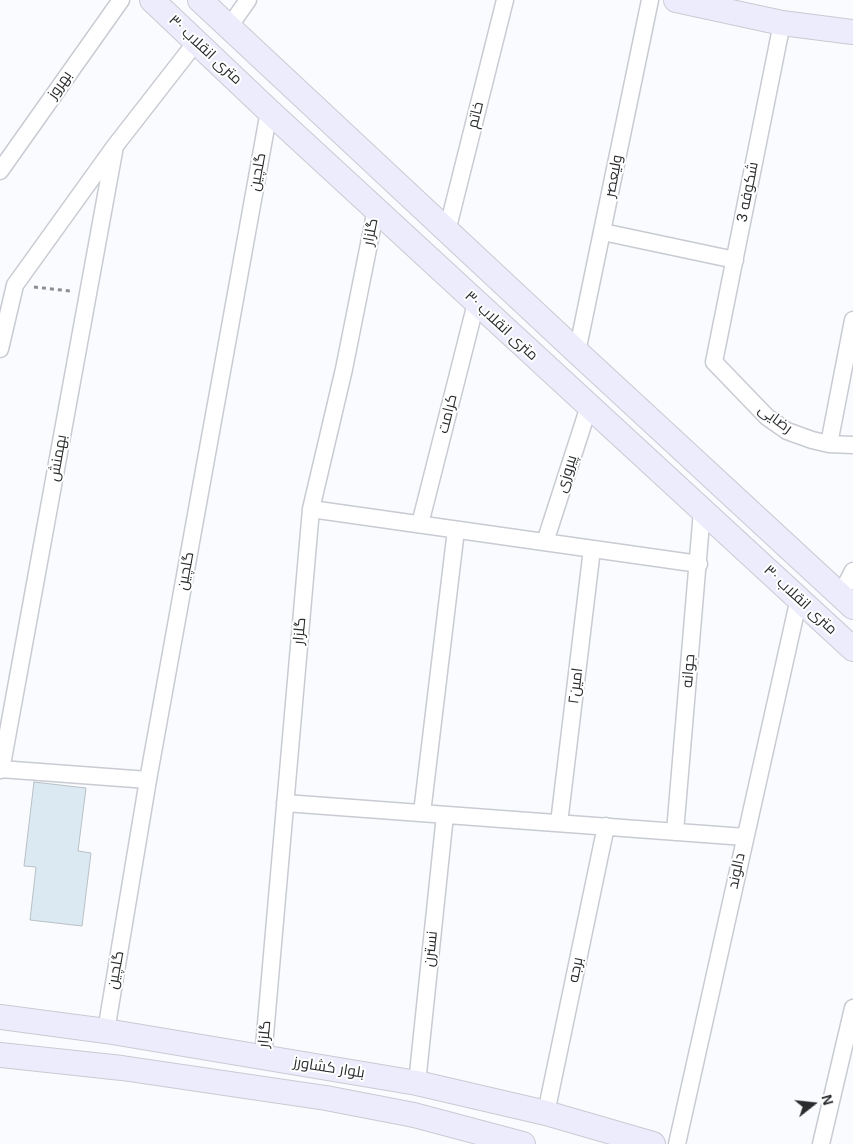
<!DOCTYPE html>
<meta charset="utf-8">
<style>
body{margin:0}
#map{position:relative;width:853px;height:1144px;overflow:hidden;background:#fafbfe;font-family:Helvetica,sans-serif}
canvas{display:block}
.north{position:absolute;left:788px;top:1079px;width:50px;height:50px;-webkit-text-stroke:4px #fff;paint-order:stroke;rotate:74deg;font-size:14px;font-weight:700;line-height:20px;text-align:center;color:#2a2c2e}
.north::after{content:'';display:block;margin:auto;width:18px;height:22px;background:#2a2c2e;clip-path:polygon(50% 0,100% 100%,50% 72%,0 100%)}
</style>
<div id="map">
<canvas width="853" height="1144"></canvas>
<div class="north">N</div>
</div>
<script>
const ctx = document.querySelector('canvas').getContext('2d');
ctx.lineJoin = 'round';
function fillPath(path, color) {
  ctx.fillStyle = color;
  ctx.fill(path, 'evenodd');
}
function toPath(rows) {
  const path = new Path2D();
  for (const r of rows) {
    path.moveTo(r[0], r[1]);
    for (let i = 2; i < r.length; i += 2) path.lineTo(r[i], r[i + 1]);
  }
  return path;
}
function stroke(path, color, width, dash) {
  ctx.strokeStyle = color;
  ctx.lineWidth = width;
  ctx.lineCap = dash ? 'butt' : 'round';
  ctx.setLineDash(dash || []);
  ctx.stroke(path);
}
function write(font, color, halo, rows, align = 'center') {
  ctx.font = font + ' Helvetica,Cairo,sans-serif';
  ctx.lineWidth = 4;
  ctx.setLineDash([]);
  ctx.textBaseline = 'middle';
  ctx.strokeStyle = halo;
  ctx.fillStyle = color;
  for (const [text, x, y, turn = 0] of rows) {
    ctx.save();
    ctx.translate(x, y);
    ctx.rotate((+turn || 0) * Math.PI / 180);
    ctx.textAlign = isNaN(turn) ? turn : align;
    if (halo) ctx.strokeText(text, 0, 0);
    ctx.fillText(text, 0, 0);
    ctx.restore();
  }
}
const building = toPath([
 [34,782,86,788,78,851,91,853,82,926,30,920,36,867,24,866,34,782]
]);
fillPath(building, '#dbe9f3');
stroke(building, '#b9c0c5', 1);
const street = toPath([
 [782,23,714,362,767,417,787,431,812,440,829,444,853,445],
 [229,27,248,0],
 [0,171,121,0],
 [447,231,505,0],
 [603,232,735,260],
 [0,349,15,285,115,146,196,42],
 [577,352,650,0],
 [829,444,853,320],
 [311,509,699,564],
 [420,524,476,303],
 [545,542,589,406],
 [840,596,853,571],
 [0,769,148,780],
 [1,770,115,146],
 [285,803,745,837],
 [422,813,456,530],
 [559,823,592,549],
 [675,832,702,511],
 [106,1031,148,780,269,111],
 [263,1058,311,509,344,369,376,209],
 [417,1083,445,815],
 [546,1113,606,826],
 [677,1144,799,598],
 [821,1144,853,1008]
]);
const secondary = toPath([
 [152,0,269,111,853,649],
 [200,0,577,352,853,607],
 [676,0,782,23,853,32],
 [0,1017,106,1031,417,1083,546,1113,653,1144],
 [0,1055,122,1068,326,1098,414,1115,523,1144]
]);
stroke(street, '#c8cbd2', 19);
stroke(secondary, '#c8cbd2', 26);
stroke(toPath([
 [34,287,70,291]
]), '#8b8d8f', 3, [4, 4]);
stroke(street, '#fff', 16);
stroke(secondary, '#edecfc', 24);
write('15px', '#2a2c2e', '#fff', [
 ["۳۰ متری انقلاب",205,50,43],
 ["بهروز",60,85,-55],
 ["خاتم",476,115,-76],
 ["گلچین",258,172,-80],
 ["ولیعصر",614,176,-79],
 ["شکوفه 3",748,192,-79],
 ["گلزار",371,232,-79],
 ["۳۰ متری انقلاب",501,326,43],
 ["کرامت",448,414,-76],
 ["رضایی",775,419,36],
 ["بهمنش",58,458,-80],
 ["پیروزی",567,474,-73],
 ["گلچین",186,571,-80],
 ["۳۰ متری انقلاب",800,600,43],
 ["گلزار",300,631,-85],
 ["جوانه",689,671,-85],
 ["امین۲",576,686,-83],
 ["دالوند",737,871,-78],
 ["نسترن",431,949,-84],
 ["گلچین",116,970,-80],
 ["برجه",576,970,-78],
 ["گلزار",265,1034,-85],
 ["بلوار کشاورز",329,1068,9]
]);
</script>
